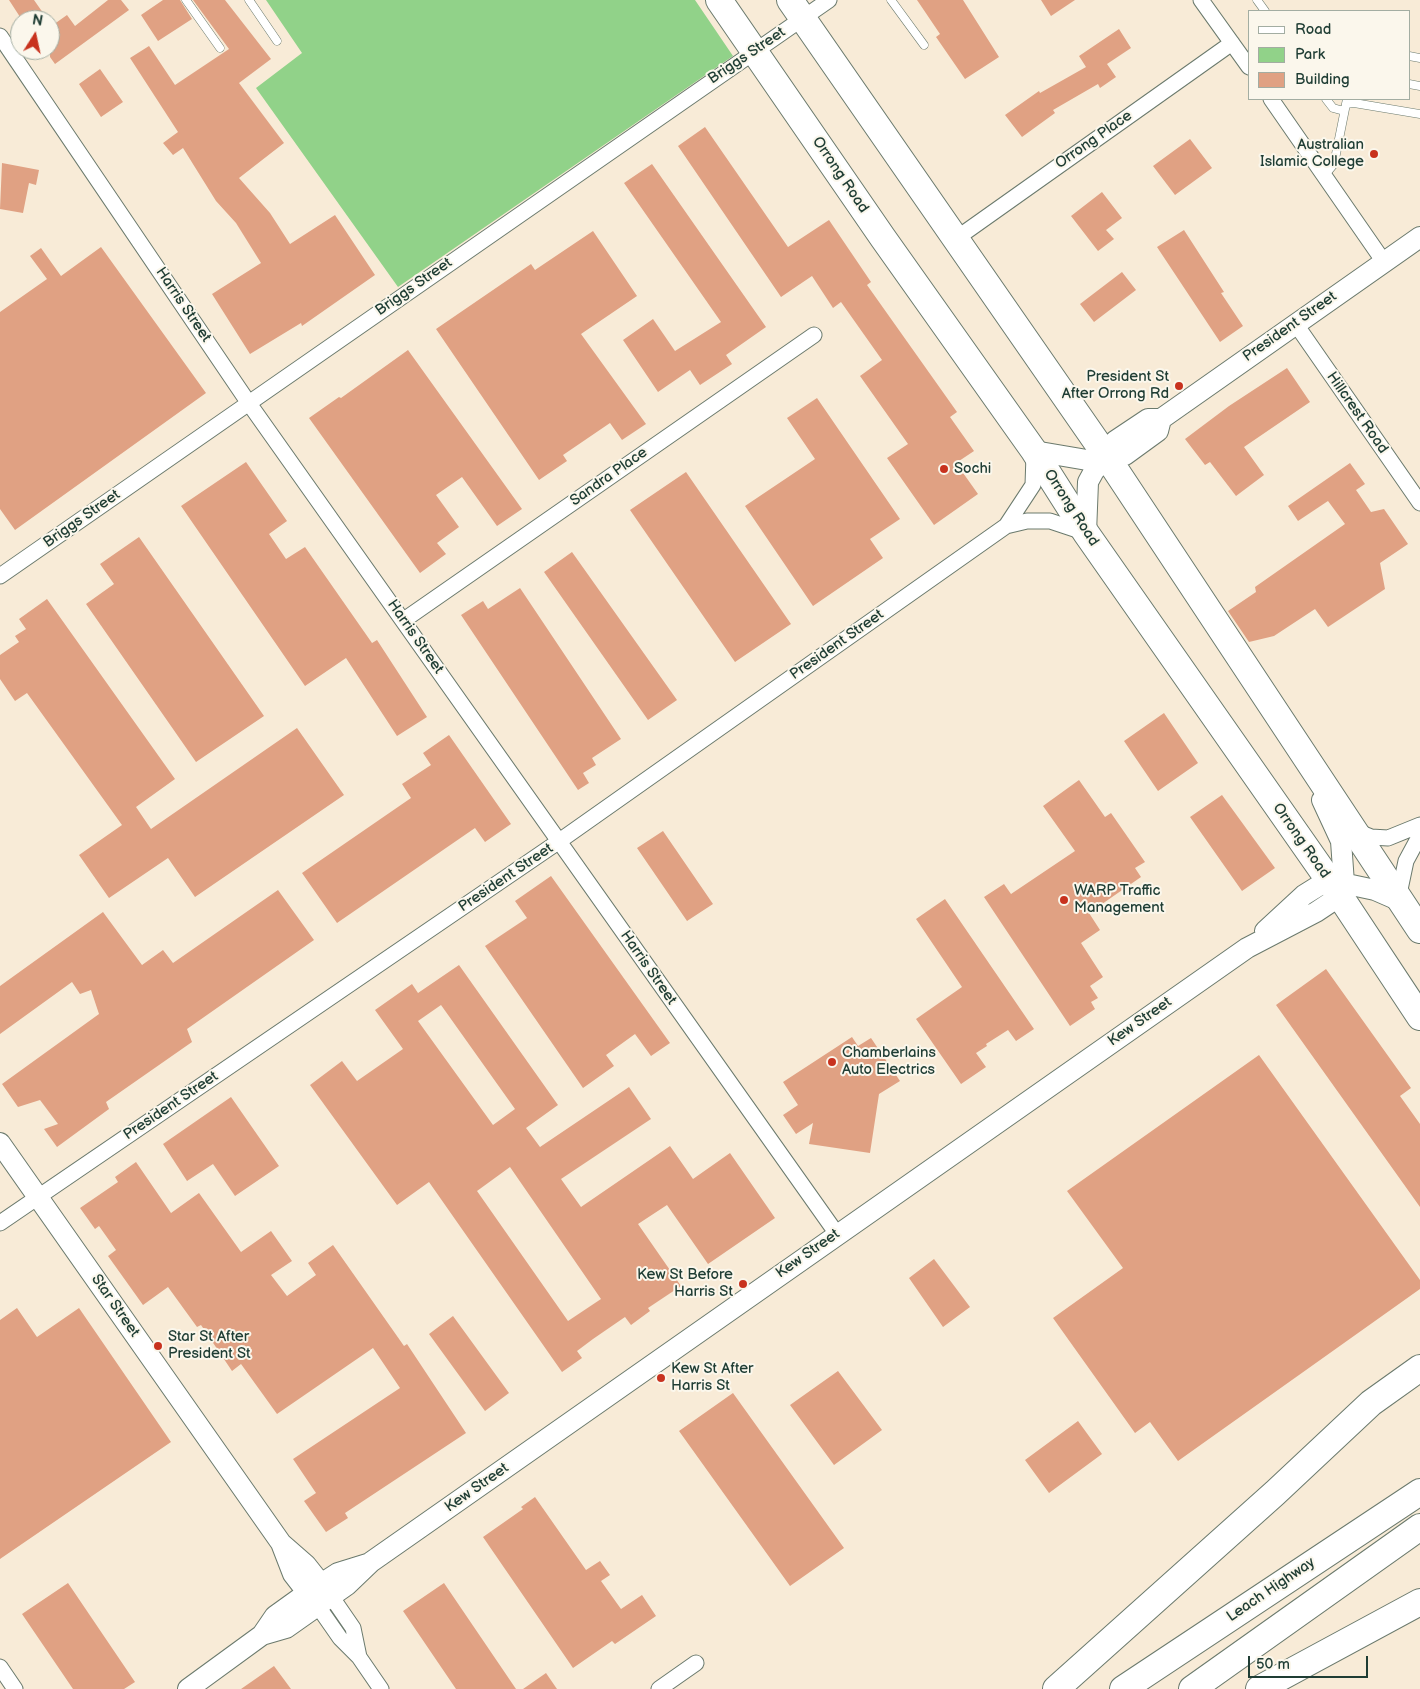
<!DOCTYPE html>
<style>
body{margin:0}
#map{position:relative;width:1420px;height:1689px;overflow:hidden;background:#f8ebd7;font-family:"Balsamiq Sans",sans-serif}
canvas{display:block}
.legend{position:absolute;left:1248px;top:10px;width:162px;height:90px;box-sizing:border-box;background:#fbf7ec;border:1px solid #a3ada2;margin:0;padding:6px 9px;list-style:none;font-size:15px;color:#1f3d34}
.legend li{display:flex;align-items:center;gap:10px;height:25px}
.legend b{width:25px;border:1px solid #a3ada2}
.north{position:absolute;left:10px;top:10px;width:50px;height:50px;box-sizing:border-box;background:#fbf7ec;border:1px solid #a3ada2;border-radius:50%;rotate:10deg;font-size:14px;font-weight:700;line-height:20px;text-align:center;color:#1f3d34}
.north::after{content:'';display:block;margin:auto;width:18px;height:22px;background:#c8321e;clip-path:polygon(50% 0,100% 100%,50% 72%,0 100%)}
.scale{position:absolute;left:1248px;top:1656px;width:120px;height:22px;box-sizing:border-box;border:2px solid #1f3d34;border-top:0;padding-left:6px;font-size:15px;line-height:18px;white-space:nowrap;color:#1f3d34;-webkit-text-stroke:4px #fbf7ec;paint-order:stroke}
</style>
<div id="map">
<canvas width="1420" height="1689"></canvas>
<ul class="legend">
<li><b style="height:6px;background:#fff"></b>Road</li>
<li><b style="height:14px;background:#91d289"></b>Park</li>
<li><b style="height:14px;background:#e0a183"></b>Building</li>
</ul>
<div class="north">N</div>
<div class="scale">50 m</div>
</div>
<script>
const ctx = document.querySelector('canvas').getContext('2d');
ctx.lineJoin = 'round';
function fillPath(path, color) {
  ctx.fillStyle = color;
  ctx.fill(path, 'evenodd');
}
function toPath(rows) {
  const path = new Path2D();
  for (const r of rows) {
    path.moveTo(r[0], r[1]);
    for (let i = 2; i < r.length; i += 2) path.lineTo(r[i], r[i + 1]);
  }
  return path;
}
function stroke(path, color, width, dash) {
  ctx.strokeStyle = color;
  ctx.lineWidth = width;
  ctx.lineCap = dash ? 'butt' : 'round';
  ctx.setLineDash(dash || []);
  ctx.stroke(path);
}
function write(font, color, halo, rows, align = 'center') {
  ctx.font = font + ' "Balsamiq Sans",sans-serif';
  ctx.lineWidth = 4;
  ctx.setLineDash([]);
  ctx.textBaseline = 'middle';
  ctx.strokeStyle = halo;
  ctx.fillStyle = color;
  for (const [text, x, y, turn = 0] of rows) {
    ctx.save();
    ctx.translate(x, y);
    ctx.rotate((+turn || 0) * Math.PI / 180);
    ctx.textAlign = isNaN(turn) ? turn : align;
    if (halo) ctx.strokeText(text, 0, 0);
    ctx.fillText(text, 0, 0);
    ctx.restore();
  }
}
fillPath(toPath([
 [266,0,695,0,733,56,398,287,256,88,302,53]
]), '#91d289');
fillPath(toPath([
 [9,0,34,0,48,20,22,20],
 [108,0,121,0,129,10,55,64,50,57,50,27,67,15,75,26],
 [163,0,180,0,192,19,158,41,141,15],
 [193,0,225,0,271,59,239,83,284,143,239,178,270,213,290,244,335,215,375,275,302,326,301,323,250,354,212,294,261,263,236,223,216,201,183,148,173,155,163,143,178,132,130,58,149,46,175,85,229,49],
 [917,0,963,0,999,57,965,79,936,37,940,34],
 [1041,0,1075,0,1051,16],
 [1119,29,1131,48,1107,64,1116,77,1100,88,1098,84,1053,110,1055,113,1022,137,1005,115,1039,91,1040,93,1086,67,1079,56],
 [100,69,123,102,101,117,79,84],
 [705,127,788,247,829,220,871,282,867,285,957,412,950,417,974,451,956,463,978,494,934,525,887,458,908,444,860,376,882,360,841,302,833,308,812,276,781,297,678,146],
 [1190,139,1212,168,1175,195,1153,166],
 [2,163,39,170,36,185,29,183,23,213,0,209],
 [652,164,766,327,726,355,732,364,700,385,690,370,658,392,623,340,653,319,675,351,721,322,624,183],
 [1102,192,1122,218,1106,230,1114,239,1098,251,1071,216],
 [1184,230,1224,292,1221,293,1243,326,1220,342,1157,247],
 [593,231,637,296,581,334,646,424,622,440,610,423,563,455,567,461,539,480,436,329,531,264,535,270],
 [101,247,206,393,15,530,0,509,0,312,47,279,30,256,41,248,61,276],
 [1122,272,1136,290,1094,322,1080,304],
 [408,350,522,509,497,526,462,477,436,495,459,527,437,543,446,554,420,573,309,418,339,397,341,398],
 [1287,368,1310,402,1244,447,1264,475,1236,496,1210,462,1205,465,1185,439,1229,406],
 [817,398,900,519,870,539,883,558,813,606,745,506,815,459,787,418],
 [246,462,287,521,269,534,286,559,305,547,372,643,377,640,427,717,397,736,346,658,305,686,181,506],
 [1350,463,1365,484,1356,490,1371,512,1384,509,1408,544,1380,563,1385,589,1328,627,1315,609,1274,636,1249,642,1228,611,1256,592,1255,587,1345,524,1328,501,1298,521,1288,506],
 [686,472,791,624,735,662,630,510],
 [139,537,264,716,196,762,86,604,114,584,100,564],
 [572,552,677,700,648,720,544,572],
 [520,588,621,739,592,758,596,765,583,773,589,783,578,790,461,615,483,601,488,609],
 [47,599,175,779,136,807,151,829,297,728,344,795,195,897,168,858,109,898,79,855,122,825,27,693,15,701,0,679,0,655,19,642,15,636,26,629,19,619],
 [1164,713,1198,763,1158,791,1124,741],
 [449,735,511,824,485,842,475,828,337,923,302,873,411,798,402,784,431,765,423,753],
 [1079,780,1105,817,1111,813,1145,862,1135,868,1141,877,1089,913,1100,930,1081,943,1103,977,1090,986,1098,998,1091,1002,1095,1009,1070,1026,984,897,1004,884,1011,894,1075,851,1043,806],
 [1222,795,1275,868,1242,891,1190,817],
 [663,831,713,904,687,921,637,848],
 [551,876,670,1043,651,1056,635,1034,606,1055,614,1066,583,1088,485,946,527,918,515,901],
 [278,890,314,940,187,1029,192,1042,106,1102,109,1109,57,1147,44,1129,58,1124,40,1100,18,1107,2,1084,99,1014,91,990,80,994,72,982,0,1034,0,986,103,912,142,965,163,950,173,963],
 [945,899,1034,1029,1016,1041,1008,1030,986,1044,987,1046,976,1053,986,1067,961,1084,916,1019,962,987,916,919],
 [459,965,558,1105,526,1128,540,1147,629,1087,651,1119,561,1179,581,1207,670,1146,693,1179,730,1153,775,1218,708,1264,667,1205,638,1224,681,1286,648,1308,650,1311,631,1325,625,1317,593,1339,577,1351,582,1358,562,1372,429,1182,397,1205,310,1085,342,1061,357,1081,403,1049,375,1010,412,984,418,993],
 [441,1005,515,1109,493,1125,418,1021],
 [510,1167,601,1299,568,1321,477,1191],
 [1326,969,1411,1088,1400,1096,1420,1124,1420,1207,1276,1005],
 [852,1037,858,1046,871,1038,900,1081,879,1094,870,1153,809,1144,813,1123,796,1134,783,1115,798,1105,783,1082],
 [1259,1055,1420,1280,1420,1289,1178,1461,1150,1422,1135,1433,1053,1318,1123,1268,1067,1191],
 [231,1097,279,1166,235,1196,213,1164,187,1181,163,1144],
 [136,1162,171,1213,199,1193,241,1252,271,1231,292,1261,271,1275,287,1296,316,1275,308,1263,333,1245,404,1346,407,1344,466,1433,345,1513,348,1518,326,1532,304,1501,316,1493,293,1459,400,1388,373,1348,277,1414,241,1364,232,1371,201,1325,197,1327,168,1287,143,1305,108,1256,116,1250,99,1226,95,1229,80,1208,118,1182,115,1177],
 [934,1259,970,1307,943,1327,909,1278],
 [17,1308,37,1337,79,1308,171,1442,0,1559,0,1320],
 [453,1316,509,1393,485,1411,429,1334],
 [838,1371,882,1430,834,1465,790,1405],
 [733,1393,844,1548,790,1586,679,1431],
 [1078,1421,1102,1454,1049,1493,1025,1460],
 [535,1497,586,1570,600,1561,610,1575,601,1581,621,1609,642,1595,656,1616,615,1644,612,1641,573,1668,483,1537,523,1509,521,1507],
 [68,1583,135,1682,124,1689,73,1689,22,1614],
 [444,1583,516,1689,456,1689,403,1611],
 [274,1666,291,1689,241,1689],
 [546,1673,557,1689,523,1689]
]), '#e0a183');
const lane = toPath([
 [186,0,220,48],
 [249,0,277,41],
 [891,0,924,45],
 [1257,0,1265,11],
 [1409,56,1420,58],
 [1409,84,1420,86],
 [1326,99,1333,108,1344,111],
 [1346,104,1354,103,1420,114],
 [1324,176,1334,164,1347,99]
]);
const street = toPath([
 [1201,0,1249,67],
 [0,36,248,402,837,1234],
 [1271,99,1384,262],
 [957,238,1232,43],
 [1295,323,1420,503],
 [1006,526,1033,485,1034,455],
 [0,576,829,0],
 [404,620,814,335],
 [1356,831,1371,837,1388,838,1420,825],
 [1398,899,1406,861,1420,835],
 [0,1223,558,842,1006,526,1027,521,1050,521,1083,532],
 [331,1596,353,1628,359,1657],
 [317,1605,340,1638,359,1657,381,1689],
 [0,1667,15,1689],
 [659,1689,696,1663]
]);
const secondary = toPath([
 [1034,451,1087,460,1125,455,1158,431,1161,419],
 [1086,533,1088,482,1094,471,1107,457,1115,441,1148,419,1161,419,1420,237],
 [1265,931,1304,895,1328,880,1375,890,1398,900],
 [0,1143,281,1543,293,1574,317,1605],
 [282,1544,306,1565,329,1594],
 [262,1635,275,1616,307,1593,338,1573,367,1564],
 [188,1689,262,1635,286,1628,347,1585,371,1562,421,1527,1247,948,1316,912,1340,896,1344,883,1341,841,1322,800]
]);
const highway = toPath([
 [719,0,883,238,1034,451,1086,533,1340,896,1420,1017],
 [790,0,1107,457,1420,930],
 [1056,1689,1275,1493,1371,1403,1420,1368],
 [1123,1689,1420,1492],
 [1192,1689,1420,1527],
 [1259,1689,1420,1602]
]);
stroke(lane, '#6b7a6d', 9);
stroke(street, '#6b7a6d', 17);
stroke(secondary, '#6b7a6d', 22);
stroke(highway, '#6b7a6d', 28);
stroke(lane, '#fff', 8);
stroke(street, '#fff', 15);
stroke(secondary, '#fff', 20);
stroke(highway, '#fff', 26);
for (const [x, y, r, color] of [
 [1374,154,5,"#c8321e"],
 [1179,386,5,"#c8321e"],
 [944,469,5,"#c8321e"],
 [1064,900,5,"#c8321e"],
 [832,1062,5,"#c8321e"],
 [743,1284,5,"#c8321e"],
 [158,1346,5,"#c8321e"],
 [661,1378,5,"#c8321e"]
]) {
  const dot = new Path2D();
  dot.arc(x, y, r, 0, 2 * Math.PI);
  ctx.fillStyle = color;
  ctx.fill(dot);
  stroke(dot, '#fbf7ec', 2);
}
write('15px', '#1f3d34', '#fbf7ec', [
 ["Briggs Street",747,56,-34],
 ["Orrong Place",1094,140,-35],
 ["Orrong Road",840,175,56],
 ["Briggs Street",414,287,-35],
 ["Harris Street",183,305,56],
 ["President Street",1290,327,-35],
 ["Hillcrest Road",1357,413,55],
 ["Sandra Place",609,477,-35],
 ["Orrong Road",1071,508,57],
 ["Briggs Street",82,519,-35],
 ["Harris Street",415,637,55],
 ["President Street",837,645,-35],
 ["Orrong Road",1301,841,55],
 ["President Street",506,878,-34],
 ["Harris Street",648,968,55],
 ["Kew Street",1140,1022,-35],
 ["President Street",171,1106,-34],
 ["Kew Street",808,1254,-35],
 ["Star Street",115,1306,55],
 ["Kew Street",477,1488,-35],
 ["Leach Highway",1271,1590,-34]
]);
write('15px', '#1f3d34', '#fbf7ec', [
 ["Australian",1364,145,"right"],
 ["Islamic College",1364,162,"right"],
 ["President St",1169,377,"right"],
 ["After Orrong Rd",1169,394,"right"],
 ["Sochi",954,469],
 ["WARP Traffic",1074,891],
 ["Management",1074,908],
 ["Chamberlains",842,1053],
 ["Auto Electrics",842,1070],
 ["Kew St Before",733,1275,"right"],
 ["Harris St",733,1292,"right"],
 ["Star St After",168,1337],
 ["President St",168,1354],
 ["Kew St After",671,1369],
 ["Harris St",671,1386]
], 'left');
</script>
